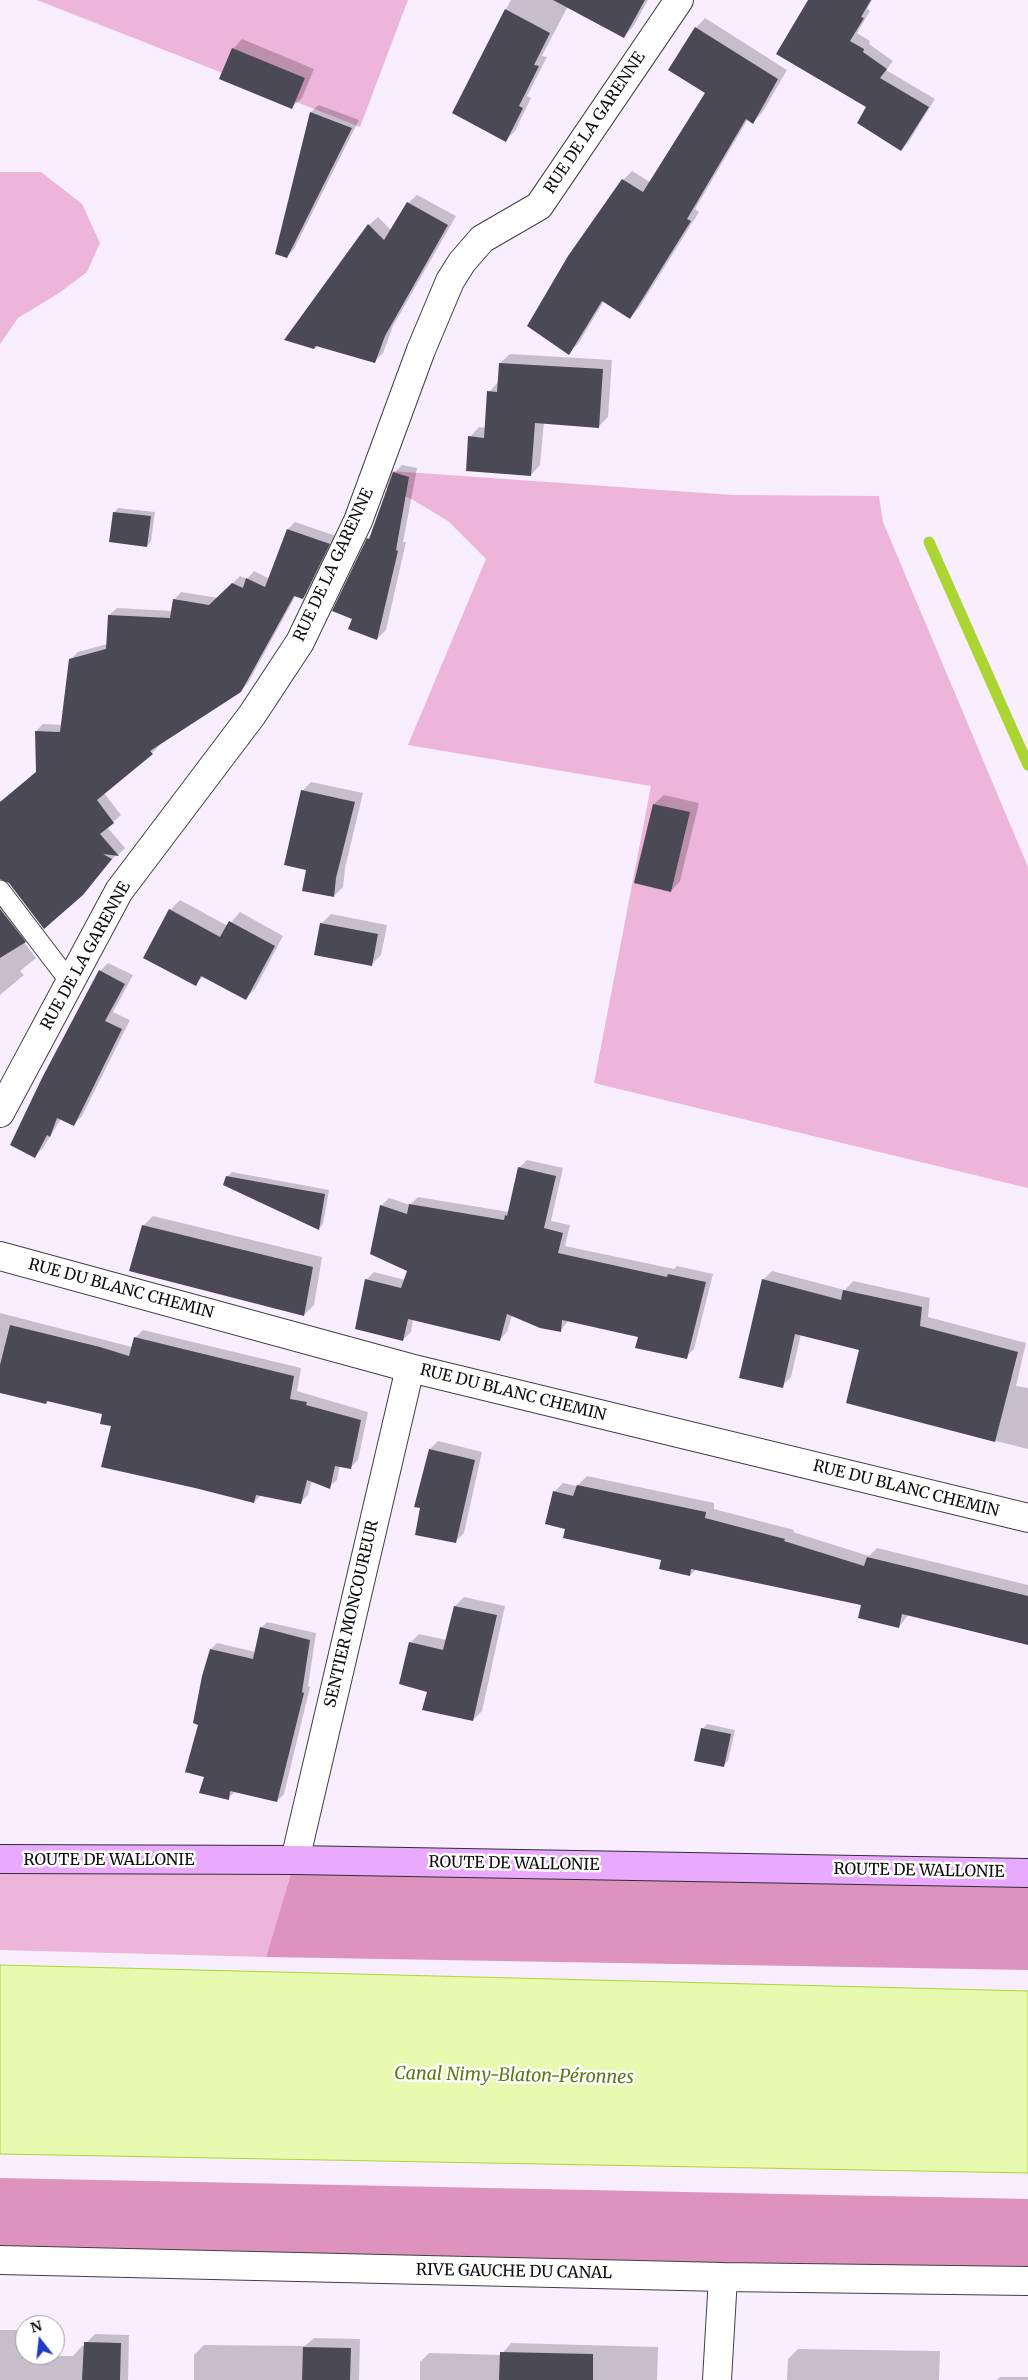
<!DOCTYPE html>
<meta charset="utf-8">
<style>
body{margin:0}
#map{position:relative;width:1028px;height:2380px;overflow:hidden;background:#f9eeff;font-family:Merriweather,serif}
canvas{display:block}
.north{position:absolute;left:15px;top:2315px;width:50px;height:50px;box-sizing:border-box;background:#fff;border:1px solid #9e9e9e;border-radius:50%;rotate:344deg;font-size:14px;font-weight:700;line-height:20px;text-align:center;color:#0d0d0d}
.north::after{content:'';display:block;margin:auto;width:18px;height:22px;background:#1d3dc6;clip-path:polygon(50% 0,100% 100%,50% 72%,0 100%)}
</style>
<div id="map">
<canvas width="1028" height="2380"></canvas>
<div class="north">N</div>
</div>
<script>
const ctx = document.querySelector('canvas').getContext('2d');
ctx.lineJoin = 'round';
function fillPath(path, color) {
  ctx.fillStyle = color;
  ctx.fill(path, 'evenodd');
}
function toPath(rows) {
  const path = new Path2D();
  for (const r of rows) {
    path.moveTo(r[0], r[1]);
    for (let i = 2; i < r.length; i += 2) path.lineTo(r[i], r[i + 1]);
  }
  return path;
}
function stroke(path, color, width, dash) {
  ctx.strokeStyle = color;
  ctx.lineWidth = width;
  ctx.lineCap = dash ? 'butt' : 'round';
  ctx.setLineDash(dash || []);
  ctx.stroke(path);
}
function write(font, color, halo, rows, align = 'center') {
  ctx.font = font + ' Merriweather,serif';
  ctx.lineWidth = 5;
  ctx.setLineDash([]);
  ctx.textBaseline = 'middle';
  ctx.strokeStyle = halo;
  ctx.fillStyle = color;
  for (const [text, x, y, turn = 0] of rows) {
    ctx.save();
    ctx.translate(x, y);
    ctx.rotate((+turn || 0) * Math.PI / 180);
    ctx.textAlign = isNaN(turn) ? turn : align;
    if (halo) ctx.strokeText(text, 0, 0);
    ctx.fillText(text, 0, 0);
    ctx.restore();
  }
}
fillPath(toPath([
 [37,0,408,0,360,127],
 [0,172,41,172,82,204,100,243,87,272,59,293,18,318,0,344],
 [377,470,733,495,879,496,883,522,1028,867,1028,1188,594,1083,651,786,408,745,486,559,448,521,413,500,373,482],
 [0,1859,295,1860,266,1957,0,1950]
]), '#ecb5d9');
fillPath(toPath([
 [295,1860,1028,1873,1028,1970,266,1957],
 [0,2178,1028,2199,1028,2281,0,2260]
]), '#de93bf');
const water = toPath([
 [0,1965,1028,1991,1028,2173,0,2154,0,1965]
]);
fillPath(water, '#e8faaf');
stroke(water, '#abd532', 1);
fillPath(toPath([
 [511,0,648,0,633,27,624,36,568,6,542,56,547,57,527,96,531,98,515,131,506,140,453,112],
 [809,0,872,0,867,9,870,11,857,33,870,41,869,44,893,61,886,70,935,99,908,143,901,150,868,107],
 [705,18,787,70,762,113,753,122,748,119,695,209,699,212,639,308,630,317,604,301,578,344,568,353,623,180,632,171,650,182,706,92,696,28],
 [242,39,314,69,302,98,292,107,233,49],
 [319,105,359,120,294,249,287,257,277,253,311,112],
 [417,195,456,216,393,326,383,353,374,362,316,345,286,339,369,225,378,217,392,231,408,203],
 [510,354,612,360,608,417,599,426,544,422,540,465,531,475,470,437,479,427,486,428,489,392,499,381,500,363],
 [402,465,417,468,403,542,406,542,386,630,377,639,354,618,334,610,368,539,372,535,394,473],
 [118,508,155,512,151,541,147,546,114,513],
 [295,522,336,536,310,590,303,598,296,595,248,683,240,691,158,744,159,746,152,753,104,793,121,815,107,827,125,848,118,855,116,855,82,894,9,882,0,878,0,798,1,802,37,771,36,731,43,724,62,725,70,660,78,652,107,644,109,615,117,608,172,611,174,600,181,592,218,598,240,576,247,579,254,571,270,579,288,529],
 [311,782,363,793,345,868,343,887,334,896,308,870,302,791],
 [664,795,699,803,680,881,671,891,636,883,654,804],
 [0,892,32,934,24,942,36,958,20,971,24,975,0,995],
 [180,900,228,926,240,912,283,936,255,989,246,998,204,976,195,984,170,910],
 [331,914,387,925,381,955,371,965,321,924],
 [108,963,133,975,113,1012,130,1020,82,1116,74,1124,61,1119,43,1148,35,1156,100,971],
 [527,1160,563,1168,551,1221,570,1225,565,1246,674,1269,677,1266,713,1274,694,1349,686,1357,639,1336,569,1320,560,1331,512,1315,507,1332,499,1340,413,1319,411,1332,403,1340,366,1280,374,1272,405,1280,409,1271,381,1206,389,1198,410,1205,418,1197,509,1212,519,1168],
 [232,1172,329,1190,323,1224,319,1229,227,1177],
 [153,1216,322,1257,314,1305,304,1315,143,1226],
 [772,1271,845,1290,853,1281,930,1298,928,1317,1026,1343,1016,1386,1028,1388,1028,1449,945,1428,861,1349,801,1334,791,1377,782,1386,763,1280],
 [0,1313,132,1347,135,1338,143,1330,301,1368,297,1391,368,1412,358,1460,350,1468,340,1465,337,1480,329,1487,312,1480,308,1495,300,1503,261,1495,254,1502,112,1425,104,1413,49,1400,46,1403,0,1392],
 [438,1441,482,1452,464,1533,456,1541,430,1449],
 [587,1476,714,1503,714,1509,794,1530,793,1532,869,1556,877,1548,1028,1585,1028,1643,909,1614,899,1627,862,1604,697,1569,690,1575,662,1559,567,1528,554,1492,563,1483,577,1486],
 [464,1597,505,1606,482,1711,473,1720,428,1691,410,1643,419,1634,447,1640,455,1606],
 [267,1622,316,1633,308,1686,310,1687,284,1794,277,1801,235,1792,228,1798,206,1776,199,1724,211,1649,217,1643,256,1652,261,1628],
 [707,1724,735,1730,728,1761,723,1766,703,1729],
 [0,2330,22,2330,21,2356,73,2356,82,2346,85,2346,86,2343,95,2334,129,2335,128,2380,0,2380],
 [314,2338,360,2339,359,2380,194,2380,194,2355,204,2345,305,2346],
 [511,2343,658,2347,657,2380,420,2380,420,2362,429,2353,501,2355],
 [798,2349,940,2351,939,2380,787,2380,788,2359],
 [1000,2377,1028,2377,1028,2380,997,2380]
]), '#0003');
stroke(toPath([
 [929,542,1028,765]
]), '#abd532', 11);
fillPath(toPath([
 [553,0,645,0,624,38],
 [808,0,871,0,861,17,864,18,850,41,864,49,863,52,887,69,880,78,929,107,901,151,857,123,866,107,776,54],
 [505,9,550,33,534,65,539,66,519,106,523,108,506,142,452,113],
 [695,27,778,79,753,124,746,119,687,219,691,221,630,319,602,301,569,355,527,326,568,256,622,179,643,192,705,93,668,70],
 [232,48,305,78,292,109,219,79],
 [310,112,352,128,287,258,275,254],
 [407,202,448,225,385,336,375,363,316,346,314,349,284,340,368,224,384,240],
 [499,363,603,369,599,428,535,423,531,476,466,471,468,436,484,438,487,391,497,392],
 [393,472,409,477,396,550,398,551,377,640,348,629,352,619,332,611,367,538,369,539],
 [113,512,151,516,147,547,109,542],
 [287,529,330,544,303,599,294,596,241,692,150,751,153,754,97,800,114,823,100,834,119,856,103,854,112,859,83,895,44,929,9,883,0,879,0,802,36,772,35,731,60,732,69,659,106,649,108,615,170,618,173,599,209,605,232,583,243,588,246,578,265,587],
 [301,790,355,802,336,878,334,897,302,891,306,870,284,865],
 [653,804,690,812,671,892,634,883],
 [0,909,26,942,0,958],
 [169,909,220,937,229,921,275,946,246,1000,201,976,196,986,143,958],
 [320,923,378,934,372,966,314,955],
 [99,970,125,984,105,1021,122,1029,74,1126,57,1118,50,1137,47,1135,35,1158,10,1145,42,1078],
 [518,1167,556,1176,544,1228,563,1233,558,1253,667,1277,668,1274,706,1282,687,1359,635,1348,638,1337,562,1320,561,1332,540,1328,507,1314,500,1341,408,1319,403,1341,355,1329,365,1279,401,1288,407,1271,370,1254,380,1205,407,1214,409,1204,504,1220,505,1215,507,1216],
 [226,1176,325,1194,319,1230,223,1185],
 [142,1225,313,1267,304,1316,129,1271],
 [762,1279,841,1300,843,1290,922,1307,920,1326,1018,1352,995,1442,846,1403,859,1350,795,1334,783,1388,739,1378],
 [10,1325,100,1347,129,1356,134,1337,294,1376,290,1399,307,1402,306,1405,361,1420,351,1469,335,1466,330,1489,307,1480,301,1504,256,1495,254,1503,195,1488,101,1467,111,1426,100,1424,102,1414,47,1401,46,1404,0,1393,0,1365],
 [429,1449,475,1460,456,1543,415,1535,420,1508,414,1507],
 [577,1485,706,1512,705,1518,785,1539,784,1541,864,1566,867,1557,1028,1596,1028,1645,902,1614,899,1628,858,1618,861,1605,691,1569,690,1576,659,1569,661,1560,563,1538,565,1529,545,1524,553,1491,573,1496],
 [454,1606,497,1615,473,1721,422,1710,427,1692,399,1684,409,1642,443,1650],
 [260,1627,310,1640,302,1692,304,1693,277,1802,230,1791,229,1800,199,1793,204,1777,185,1772,198,1725,193,1723,202,1676,210,1649,253,1659],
 [701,1728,731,1734,724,1767,694,1761],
 [84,2342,121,2343,120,2380,82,2380],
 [303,2347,351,2348,350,2380,302,2380],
 [500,2352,593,2354,593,2380,499,2380]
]), '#4c4957');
const lane = toPath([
 [0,890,70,982]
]);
const street = toPath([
 [0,1113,119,891,252,715,300,642,358,521,421,350,450,281,462,262,482,239,539,206,679,0],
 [0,1256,410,1368,1028,1518],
 [295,1860,410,1368],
 [0,2260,723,2277,1028,2281],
 [717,2380,723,2277]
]);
const secondary = toPath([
 [0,1859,295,1860,1028,1873]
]);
stroke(lane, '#404040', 21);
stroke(street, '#404040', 30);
stroke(secondary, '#2f2f2f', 30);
stroke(lane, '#fff', 19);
stroke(street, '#fff', 28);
stroke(secondary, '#e9a9ff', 28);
write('16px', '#0d0d0d', '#fff', [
 ["RUE DE LA GARENNE",595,123,-56],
 ["RUE DE LA GARENNE",334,565,-65],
 ["RUE DE LA GARENNE",86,956,-61],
 ["RUE DU BLANC CHEMIN",121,1289,15],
 ["RUE DU BLANC CHEMIN",513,1393,14],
 ["RUE DU BLANC CHEMIN",906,1489,14],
 ["SENTIER MONCOUREUR",352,1614,-77],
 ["ROUTE DE WALLONIE",109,1860],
 ["ROUTE DE WALLONIE",514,1864,1],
 ["ROUTE DE WALLONIE",919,1871,1],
 ["RIVE GAUCHE DU CANAL",514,2272,1]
]);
write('italic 18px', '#5a7a10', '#fff', [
 ["Canal Nimy-Blaton-Péronnes",514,2076,1]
]);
</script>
